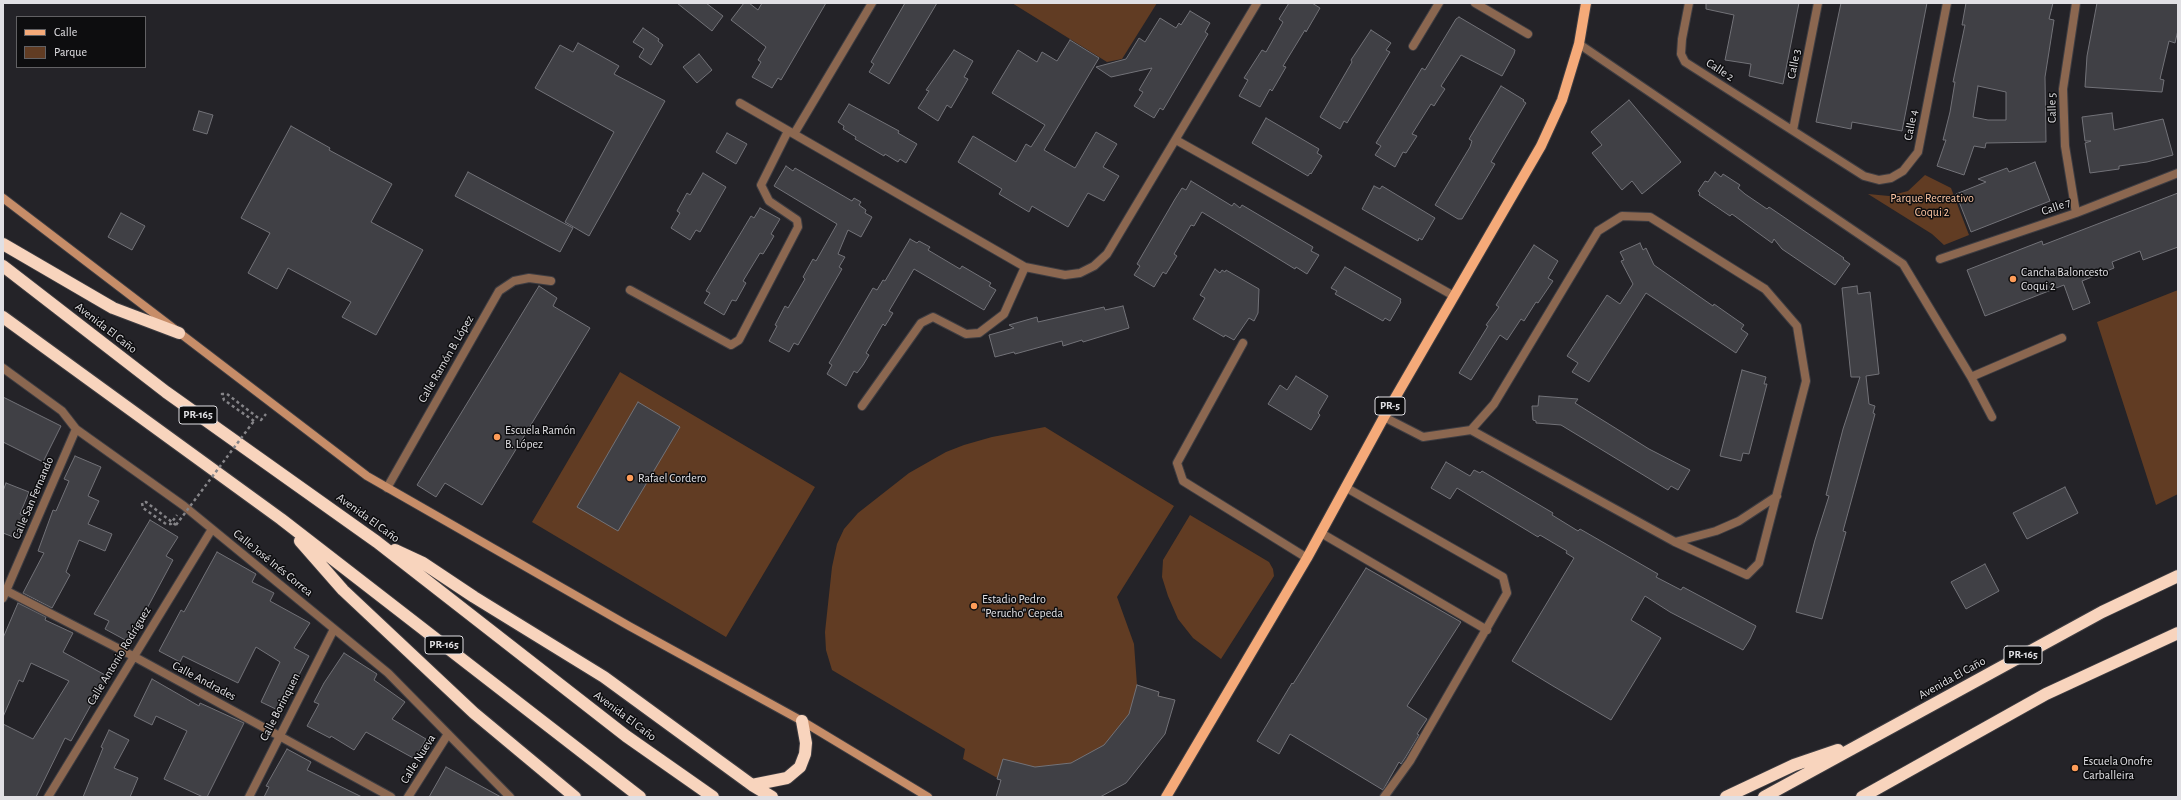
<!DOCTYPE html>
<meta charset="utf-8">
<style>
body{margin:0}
#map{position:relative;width:2181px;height:800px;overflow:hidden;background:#242328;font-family:"Alegreya Sans",sans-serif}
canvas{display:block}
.frame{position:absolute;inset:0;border:4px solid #e1e0e4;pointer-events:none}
.legend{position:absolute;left:16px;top:16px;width:130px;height:52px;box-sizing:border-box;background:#0d0d0f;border:1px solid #626164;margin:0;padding:5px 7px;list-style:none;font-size:12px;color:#e1e0e4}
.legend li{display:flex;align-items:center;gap:8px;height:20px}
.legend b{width:20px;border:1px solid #626164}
</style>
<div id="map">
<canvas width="2181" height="800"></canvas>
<div class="frame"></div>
<ul class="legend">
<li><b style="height:5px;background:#f5aa79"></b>Calle</li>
<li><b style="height:11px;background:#613c23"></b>Parque</li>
</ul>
</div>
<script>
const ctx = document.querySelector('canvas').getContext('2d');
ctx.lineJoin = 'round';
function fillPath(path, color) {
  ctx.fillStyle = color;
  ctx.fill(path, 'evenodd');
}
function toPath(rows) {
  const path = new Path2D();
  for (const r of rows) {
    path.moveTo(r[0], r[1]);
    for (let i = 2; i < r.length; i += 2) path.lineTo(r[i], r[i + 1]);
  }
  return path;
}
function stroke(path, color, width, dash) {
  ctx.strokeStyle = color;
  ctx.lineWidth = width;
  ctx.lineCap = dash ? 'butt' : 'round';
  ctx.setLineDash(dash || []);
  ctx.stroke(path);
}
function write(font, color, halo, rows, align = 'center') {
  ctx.font = font + ' "Alegreya Sans",sans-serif';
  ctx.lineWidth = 3;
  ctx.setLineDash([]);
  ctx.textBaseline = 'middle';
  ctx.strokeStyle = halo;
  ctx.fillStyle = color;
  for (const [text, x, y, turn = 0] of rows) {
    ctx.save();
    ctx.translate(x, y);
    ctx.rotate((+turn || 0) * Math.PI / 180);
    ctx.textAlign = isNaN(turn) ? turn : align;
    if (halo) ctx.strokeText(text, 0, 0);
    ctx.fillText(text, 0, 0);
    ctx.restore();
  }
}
fillPath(toPath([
 [1012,3,1157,3,1122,59,1107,62],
 [1925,175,1951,188,1969,235,1944,245,1932,234,1868,194,1889,196,1908,191],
 [2178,290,2178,494,2156,505,2097,322],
 [620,372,815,487,726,637,532,522],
 [1045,427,1174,506,1117,597,1134,644,1137,685,1159,692,1159,696,1175,700,1089,797,998,797,1001,780,963,759,965,749,832,670,826,650,825,632,832,567,837,544,844,529,858,513,909,473,946,452,964,445,992,437],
 [1190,515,1269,562,1273,569,1274,576,1221,659,1193,638,1178,619,1168,596,1162,577,1163,560]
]), '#613c23');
const building = toPath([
 [677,3,706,3,723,16,712,31,677,3],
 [744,3,749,3,758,10,762,3,826,3,781,80,778,78,772,88,752,77,761,62,758,60,766,47,731,20,744,3],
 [905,3,937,3,889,84,869,72,874,64,871,62,905,3],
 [1289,3,1312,3,1320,8,1306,32,1305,30,1283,66,1286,67,1272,91,1270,89,1260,107,1239,96,1248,80,1244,78,1262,50,1266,52,1283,22,1279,19,1289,3],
 [1706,3,1799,3,1783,84,1749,76,1751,64,1725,60,1734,15,1706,9,1706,3],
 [1841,3,1927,3,1902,131,1852,122,1851,129,1816,122,1841,3],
 [1966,3,2053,3,2049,19,2054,20,2045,77,2046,142,1986,143,1985,148,1974,146,1964,175,1937,166,1946,140,1943,140,1950,112,1955,82,1953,82,1965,25,1962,25,1966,3],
 [1978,86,2006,92,2006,120,1988,120,1973,117,1978,86],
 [2097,3,2178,3,2178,30,2175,43,2169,41,2160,79,2164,80,2162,92,2085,87,2087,56,2097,3],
 [1190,11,1210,23,1205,32,1208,34,1163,110,1160,108,1154,118,1134,106,1143,92,1139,90,1152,68,1111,77,1096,67,1126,59,1139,38,1145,42,1160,18,1176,28,1179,23,1181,25,1190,11],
 [1459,17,1515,50,1514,54,1502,76,1461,55,1441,86,1445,89,1439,98,1434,106,1431,104,1412,134,1417,136,1406,153,1403,152,1395,167,1375,155,1381,146,1376,143,1422,68,1425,70,1456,19,1459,17],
 [643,28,659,39,658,41,663,45,651,65,639,57,644,49,633,42,643,28],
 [1371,30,1391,43,1386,50,1390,52,1347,123,1344,121,1340,129,1320,117,1352,62,1351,60,1371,30],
 [1070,40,1099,58,1044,150,1075,168,1096,132,1117,144,1103,167,1119,176,1104,201,1088,193,1068,227,1032,206,1029,212,999,194,1002,189,958,162,973,136,1016,162,1026,144,1031,147,1045,125,992,93,1018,50,1037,62,1042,52,1057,61,1070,40],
 [578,43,619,66,614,74,665,101,589,236,565,222,614,132,535,88,560,45,573,52,578,43],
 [954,50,973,61,964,77,968,79,951,108,947,105,938,121,918,108,929,91,926,90,954,50],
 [699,54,712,70,697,83,683,67,699,54],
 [1501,86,1524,100,1523,101,1526,103,1491,162,1495,164,1462,219,1458,219,1435,205,1470,147,1472,141,1469,139,1501,86],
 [1629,100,1681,162,1642,194,1632,181,1622,190,1592,153,1602,145,1591,132,1629,100],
 [849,104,899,131,898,133,917,144,906,163,900,159,898,162,885,154,884,156,855,139,856,137,843,129,844,126,838,122,849,104],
 [199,111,213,115,207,134,193,130,199,111],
 [2112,113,2114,130,2163,119,2173,155,2147,162,2119,166,2119,169,2090,173,2085,143,2091,141,2085,141,2082,117,2112,113],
 [1266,118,1319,149,1317,153,1322,156,1311,174,1310,173,1308,176,1252,143,1266,118],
 [291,126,330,148,329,150,392,184,371,222,423,250,376,335,342,317,351,302,288,268,277,289,248,273,270,233,241,218,291,126],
 [727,133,747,144,736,164,716,152,727,133],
 [2035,162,2050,201,1971,232,1956,194,1986,182,1978,179,2007,168,2009,172,2035,162],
 [786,166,793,171,795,168,852,201,854,198,861,202,859,205,866,210,865,213,872,217,861,237,848,230,838,254,845,257,839,267,842,269,798,345,794,343,789,352,769,341,777,326,775,325,785,306,788,308,805,279,803,277,813,259,816,261,837,224,774,186,786,166],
 [468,172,573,228,560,252,455,196,468,172],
 [1715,172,1721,177,1723,174,1740,185,1738,188,1745,194,1767,209,1769,207,1844,258,1843,259,1850,264,1835,285,1782,249,1774,239,1772,243,1732,214,1730,216,1699,195,1700,193,1698,191,1705,181,1708,182,1715,172],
 [703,173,726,187,700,232,696,230,690,240,671,228,680,213,677,211,687,193,690,195,703,173],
 [1191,181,1232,206,1234,203,1240,208,1242,205,1313,247,1311,251,1319,255,1307,274,1296,267,1295,269,1202,212,1194,226,1191,225,1174,254,1177,256,1166,274,1163,272,1154,287,1134,275,1140,266,1137,264,1175,199,1182,188,1186,190,1191,181],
 [1374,186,1380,189,1382,186,1435,218,1422,240,1419,238,1418,241,1362,209,1374,186],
 [2178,193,2178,247,2143,260,2140,251,2112,262,2114,268,2082,281,2090,303,2073,310,2064,285,1985,316,1967,270,2042,241,2043,245,2178,193],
 [760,208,780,219,771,234,774,236,768,246,763,254,760,253,743,281,746,283,736,301,732,300,724,315,704,303,710,293,706,291,751,216,754,218,760,208],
 [121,213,145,226,132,250,108,237,121,213],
 [910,239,917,243,919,241,930,247,928,250,960,269,962,266,991,283,989,286,996,290,984,310,914,269,889,311,893,313,885,326,883,324,866,353,869,355,863,365,857,373,854,371,846,386,827,374,832,365,829,363,873,288,877,290,883,280,885,281,910,239],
 [1640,243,1643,250,1646,248,1654,265,1713,306,1714,304,1744,325,1741,329,1748,334,1736,353,1646,293,1589,382,1572,372,1578,363,1567,356,1607,295,1620,304,1633,284,1621,261,1624,260,1620,252,1640,243],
 [1534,245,1558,261,1548,278,1553,281,1538,303,1536,302,1524,321,1521,319,1507,340,1500,335,1471,380,1459,373,1488,326,1486,325,1499,307,1496,305,1534,245],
 [1345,267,1401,299,1400,301,1401,302,1390,321,1385,318,1383,321,1335,294,1337,291,1331,288,1345,267],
 [1215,269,1220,273,1222,270,1225,272,1226,270,1259,289,1258,313,1254,321,1249,318,1234,340,1225,335,1224,337,1193,319,1205,298,1200,295,1215,269],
 [539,286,557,298,553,306,590,328,482,505,445,483,436,497,417,485,539,286],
 [1857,286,1858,294,1870,292,1879,374,1866,376,1869,404,1875,406,1873,413,1875,414,1843,531,1846,532,1822,619,1796,612,1815,540,1829,496,1826,495,1843,429,1860,377,1851,377,1842,288,1857,286],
 [1123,306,1129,328,1083,342,1082,340,1063,346,1062,341,1015,354,1014,352,995,357,989,335,1014,328,1009,325,1037,317,1038,322,1104,307,1105,310,1123,306],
 [1742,370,1766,377,1764,384,1767,384,1749,454,1743,453,1741,461,1720,456,1742,370],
 [1296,376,1328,396,1318,413,1320,415,1311,430,1268,404,1280,385,1287,390,1296,376],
 [1539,396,1578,399,1575,403,1649,449,1690,470,1678,490,1671,486,1668,490,1561,425,1536,423,1536,421,1533,420,1532,406,1538,406,1539,396],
 [3,397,61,426,43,462,3,442,3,397],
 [638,402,680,427,618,531,577,507,638,402],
 [75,456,101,467,88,496,99,501,88,524,112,534,105,551,79,540,66,572,70,575,52,608,23,593,44,553,38,551,53,510,56,511,69,481,64,479,75,456],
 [1446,462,1470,476,1474,470,1480,473,1482,471,1553,513,1552,515,1578,531,1580,529,1658,574,1656,577,1681,590,1683,587,1756,626,1750,639,1743,650,1670,612,1645,596,1631,620,1661,638,1611,720,1553,686,1512,661,1574,558,1566,553,1567,551,1540,535,1538,537,1457,488,1450,499,1431,488,1446,462],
 [6,483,29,492,20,514,24,516,16,538,3,533,3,491,6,483],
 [2065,487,2078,513,2027,539,2013,513,2065,487],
 [150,520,178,537,166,556,173,560,129,642,105,629,109,621,94,614,150,520],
 [217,552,256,574,252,582,274,593,270,601,310,623,294,648,309,656,280,711,261,702,280,662,256,647,238,683,183,656,180,662,159,651,181,610,184,612,217,552],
 [1985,564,1999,591,1966,609,1951,582,1985,564],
 [1366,568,1461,622,1407,706,1427,719,1417,734,1419,735,1405,758,1401,764,1399,762,1383,790,1290,734,1279,754,1257,741,1292,683,1293,684,1366,568],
 [18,603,46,617,45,620,73,633,63,652,107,676,71,741,65,738,36,797,3,797,3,724,33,739,69,681,31,663,23,682,19,680,3,717,3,638,18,603],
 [344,653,377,674,374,680,405,702,392,719,426,739,415,759,366,732,354,750,331,736,330,738,307,726,319,704,314,702,324,683,344,653],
 [152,679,199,706,200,703,244,723,207,797,203,797,164,779,187,731,156,716,152,725,134,716,152,679],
 [1137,685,1159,692,1158,696,1175,700,1165,734,1126,783,1100,797,996,797,1001,780,997,779,1003,759,1035,767,1071,763,1104,745,1129,714,1137,685],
 [109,730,129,740,114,768,138,778,130,797,83,797,103,748,101,747,109,730],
 [287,749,311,762,307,770,362,797,264,797,269,787,266,786,287,749],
 [446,767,501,797,429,797,446,767]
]);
fillPath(building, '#404045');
stroke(building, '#727278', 1);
const lane = toPath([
 [1413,46,1439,3],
 [1243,343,1177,463,1183,481,1307,558],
 [1384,417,1423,437,1471,430,1494,404,1598,231,1622,216,1650,217,1765,289,1797,326,1806,381,1759,563,1747,575,1675,542,1471,430],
 [1345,487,1503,577,1507,593,1410,761,1384,797],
 [1321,533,1487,630],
 [1675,542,1716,531,1739,521,1777,496]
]);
const street = toPath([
 [1475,3,1528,34],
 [1689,3,1682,39,1681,54,1685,62,1864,176,1879,180,1891,178,1903,171,1918,152,1947,3],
 [1579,44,1903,264,1971,377,1992,417],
 [740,103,1025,267,1065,275,1080,273,1094,266,1107,254,1257,3],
 [1793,130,1818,3],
 [794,134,872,3],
 [1176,140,1454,296],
 [2076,213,2065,146,2063,89,2076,3],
 [1940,259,2076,213,2178,173],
 [630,290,731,345,739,340,798,227,797,220,769,201,761,185,788,131],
 [3,368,62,411,76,429,184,506,388,673,510,797],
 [1971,377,2062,338],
 [862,406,921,323,933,317,966,334,979,333,1004,314,1025,267],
 [387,488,499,291,514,281,529,278,551,281],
 [3,589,133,656,391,797],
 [3,598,76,429],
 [48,797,212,529],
 [249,797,334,629],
 [408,797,448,734]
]);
const secondary = toPath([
 [3,198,367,476,629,626,802,721,928,797]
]);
const primary = toPath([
 [1166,797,1307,558,1384,417,1541,146,1562,100,1579,44,1586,3]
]);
const highway = toPath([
 [3,244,113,308,179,333],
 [3,266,166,392,377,542,626,736,713,797],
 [3,317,281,519,640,797],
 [300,541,343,590,474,713,575,797],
 [395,550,423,563,474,597,604,677,752,785,772,797],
 [752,785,787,778,800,767,805,754,806,743,802,721],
 [1726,797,1794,765,1838,750],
 [1764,797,2102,612,2178,576],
 [1862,797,2046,694,2178,633]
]);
stroke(lane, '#3e3d42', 10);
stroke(street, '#3e3d42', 10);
stroke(secondary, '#3e3d42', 10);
stroke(primary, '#3e3d42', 12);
stroke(highway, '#3e3d42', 14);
stroke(toPath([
 [254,421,224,400,222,394,227,394,261,420,266,414],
 [176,525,172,522,146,502,142,503,143,508,166,524,171,524,172,522,177,515]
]), '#858488', 2.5, [3, 3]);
stroke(lane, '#8b6750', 8);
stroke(street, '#8b6750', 8);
stroke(secondary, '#c78d68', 8);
stroke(primary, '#f5aa79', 10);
stroke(highway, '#f8d4bd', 12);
stroke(toPath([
 [176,525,254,421]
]), '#858488', 2.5, [3, 3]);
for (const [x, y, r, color] of [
 [2013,279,4,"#fe9c58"],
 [497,437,4,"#fe9c58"],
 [630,478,4,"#fe9c58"],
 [974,606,4,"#fe9c58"],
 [2075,768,4,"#fe9c58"]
]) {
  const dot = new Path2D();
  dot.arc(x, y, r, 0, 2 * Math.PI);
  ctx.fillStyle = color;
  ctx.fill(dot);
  stroke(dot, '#0d0d0f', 1.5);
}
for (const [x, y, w] of [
 [1390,406,30],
 [198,415,38],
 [444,645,38],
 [2023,655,38]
]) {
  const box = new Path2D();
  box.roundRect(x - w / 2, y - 9, w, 18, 3);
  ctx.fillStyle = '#0d0d0f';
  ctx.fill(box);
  stroke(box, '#e1e0e4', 1);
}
write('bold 11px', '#e1e0e4', null, [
 ["PR-5",1390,406],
 ["PR-165",198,415],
 ["PR-165",444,645],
 ["PR-165",2023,655]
]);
write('12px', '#e1e0e4', '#0d0d0f', [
 ["Calle 3",1794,64,-79],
 ["Calle 2",1720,70,33],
 ["Calle 5",2052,108,-91],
 ["Calle 4",1911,125,-79],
 ["Calle 7",2056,207,-19],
 ["Avenida El Caño",106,328,38],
 ["Calle Ramón B. López",446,359,-60],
 ["Calle San Fernando",33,498,-67],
 ["Avenida El Caño",368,518,36],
 ["Calle José Inés Correa",273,563,39],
 ["Calle Antonio Rodríguez",119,656,-59],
 ["Avenida El Caño",1952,678,-29],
 ["Calle Andrades",204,681,28],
 ["Calle Borinquen",280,707,-63],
 ["Avenida El Caño",625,716,37],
 ["Calle Nueva",418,759,-58]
]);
write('12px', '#fec6a3', '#0d0d0f', [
 ["Parque Recreativo",1932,198],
 ["Coqui 2",1932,212]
]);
write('12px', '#e1e0e4', '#0d0d0f', [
 ["Cancha Baloncesto",2021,272],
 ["Coqui 2",2021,286],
 ["Escuela Ramón",505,430],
 ["B. López",505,444],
 ["Rafael Cordero",638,478],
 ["Estadio Pedro",982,599],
 ["\"Perucho\" Cepeda",982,613],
 ["Escuela Onofre",2083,761],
 ["Carballeira",2083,775]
], 'left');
</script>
